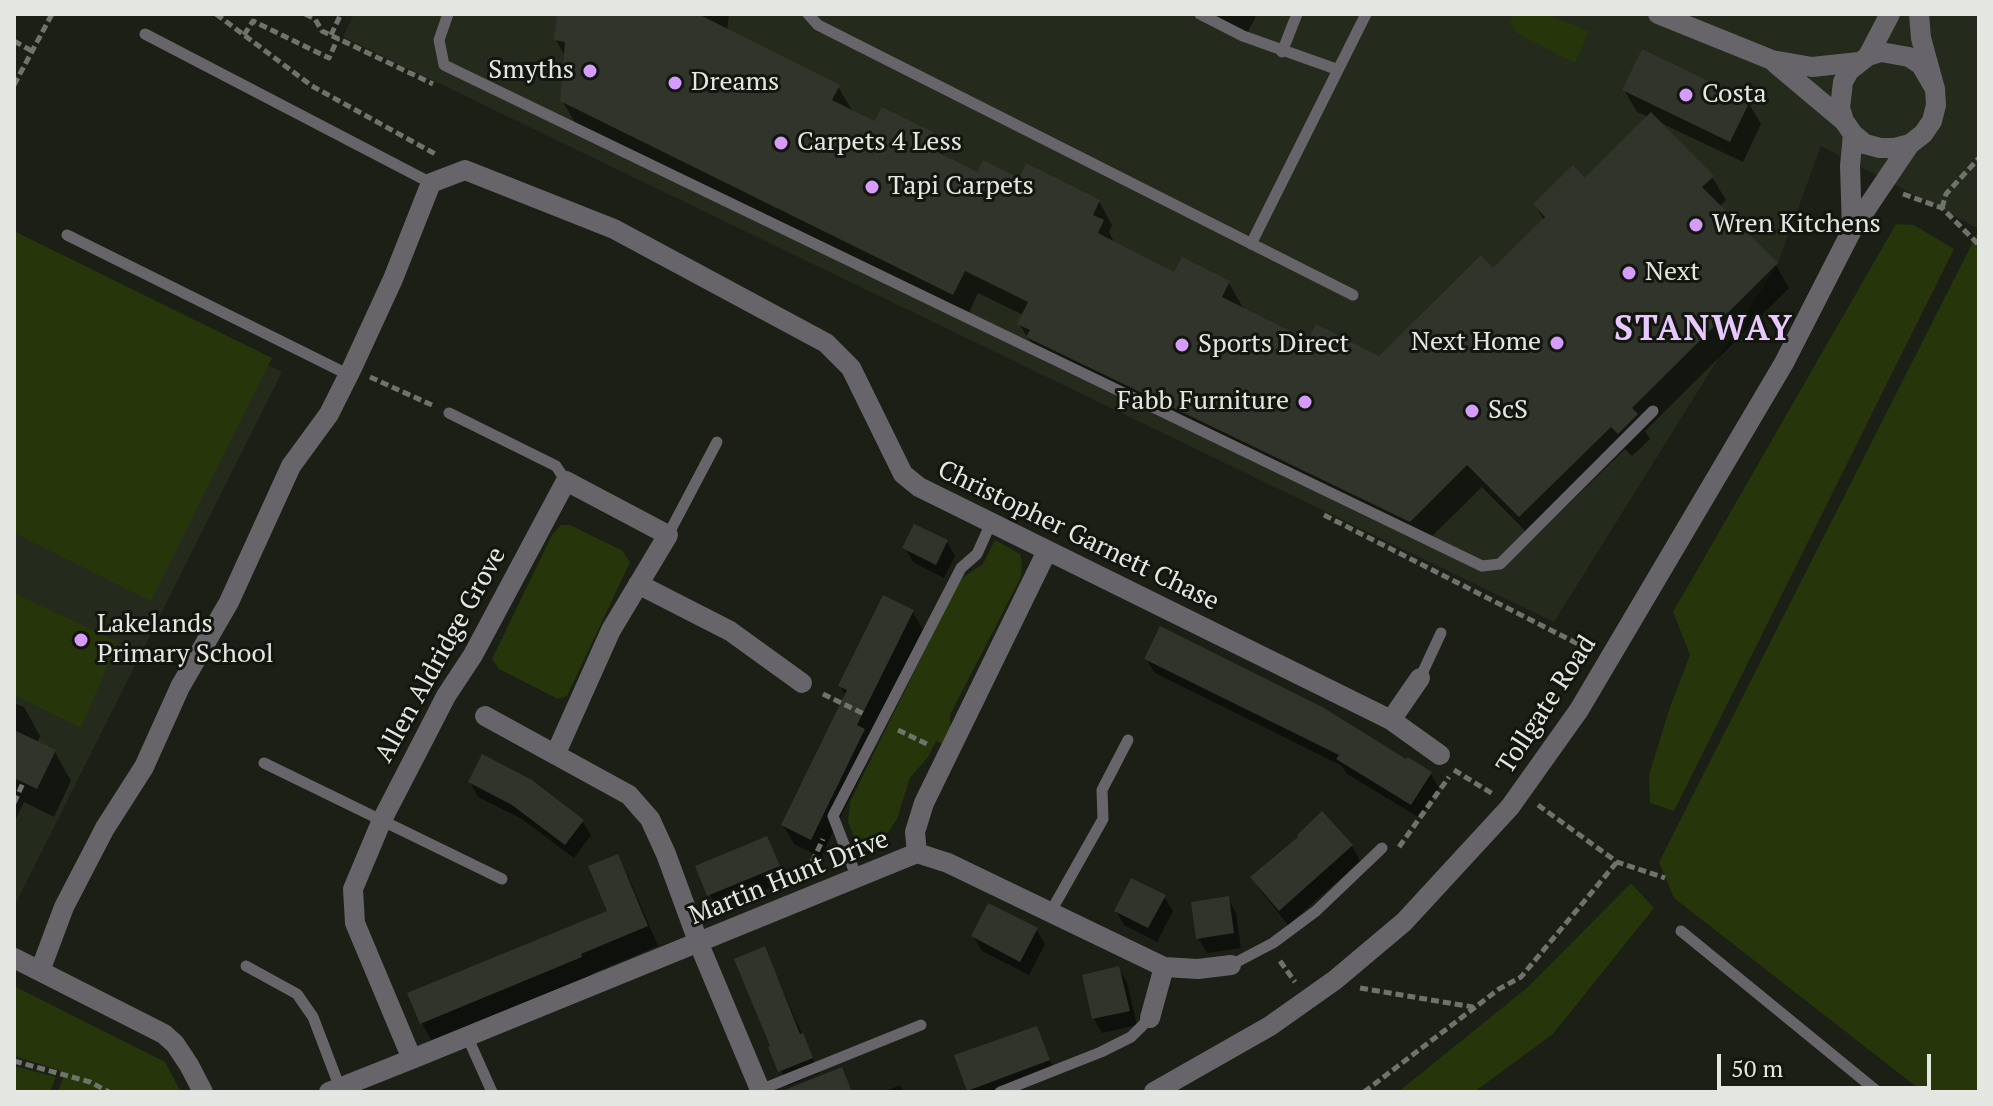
<!DOCTYPE html>
<style>
body{margin:0}
#map{position:relative;width:1993px;height:1106px;overflow:hidden;background:#1b1f16;font-family:"PT Serif",serif}
canvas{display:block}
.frame{position:absolute;inset:0;border:16px solid #e4e7e1;pointer-events:none}
.scale{position:absolute;left:1717px;top:1054px;width:214px;height:36px;box-sizing:border-box;border:4px solid #e4e7e1;border-top:0;padding-left:10px;font-size:24px;line-height:28px;white-space:nowrap;color:#e4e7e1;-webkit-text-stroke:6px #12160e;paint-order:stroke}
</style>
<div id="map">
<canvas width="1993" height="1106"></canvas>
<div class="frame"></div>
<div class="scale">50 m</div>
</div>
<script>
const ctx = document.querySelector('canvas').getContext('2d');
ctx.lineJoin = 'round';
function fillPath(path, color) {
  ctx.fillStyle = color;
  ctx.fill(path, 'evenodd');
}
function toPath(rows) {
  const path = new Path2D();
  for (const r of rows) {
    path.moveTo(r[0], r[1]);
    for (let i = 2; i < r.length; i += 2) path.lineTo(r[i], r[i + 1]);
  }
  return path;
}
function stroke(path, color, width, dash) {
  ctx.strokeStyle = color;
  ctx.lineWidth = width;
  ctx.lineCap = dash ? 'butt' : 'round';
  ctx.setLineDash(dash || []);
  ctx.stroke(path);
}
function write(font, color, halo, rows, align = 'center') {
  ctx.font = font + ' "PT Serif",serif';
  ctx.lineWidth = 6;
  ctx.setLineDash([]);
  ctx.textBaseline = 'middle';
  ctx.strokeStyle = halo;
  ctx.fillStyle = color;
  for (const [text, x, y, turn = 0] of rows) {
    ctx.save();
    ctx.translate(x, y);
    ctx.rotate((+turn || 0) * Math.PI / 180);
    ctx.textAlign = isNaN(turn) ? turn : align;
    if (halo) ctx.strokeText(text, 0, 0);
    ctx.fillText(text, 0, 0);
    ctx.restore();
  }
}
fillPath(toPath([
 [354,14,1979,14,1979,229,1821,146,1778,263,1554,622,343,37],
 [14,236,282,372,14,907]
]), '#242a1c');
fillPath(toPath([
 [1515,14,1545,14,1589,31,1575,63,1518,34,1510,23,1512,16],
 [1896,224,1914,225,1954,249,1674,811,1650,803,1649,775,1670,707,1690,655,1673,612],
 [1979,230,1979,1092,1923,1092,1674,898,1659,862],
 [14,231,272,358,151,601,14,533],
 [561,525,570,525,615,547,622,550,630,562,567,696,558,699,499,669,492,659,552,535],
 [995,540,1020,554,1022,563,1021,577,950,715,951,737,946,745,936,741,928,757,910,778,897,819,889,831,869,850,861,854,848,822,850,802,959,580,983,564],
 [14,593,118,642,81,728,14,695],
 [1631,883,1654,908,1553,1034,1474,1092,1398,1092,1528,987],
 [14,986,165,1062,181,1092,58,1092,65,1072,14,1056],
 [14,1066,56,1077,50,1092,14,1092]
]), '#26350a');
fillPath(toPath([
 [559,14,729,14,727,31,838,87,852,110,876,124,931,133,945,157,978,175,1020,181,1099,201,1112,225,1109,232,1115,244,1175,275,1229,283,1242,306,1241,309,1309,343,1380,359,1493,271,1544,220,1535,205,1585,181,1649,117,1637,112,1624,90,1748,102,1761,124,1743,162,1659,122,1712,177,1726,200,1719,207,1776,265,1789,288,1645,431,1650,439,1632,456,1625,449,1533,539,1482,487,1424,544,1042,360,1019,324,1023,315,978,293,967,317,576,124,562,100,566,58,556,40],
 [1207,14,1257,14,1247,34],
 [947,542,955,556,944,578,913,562,905,548],
 [912,611,923,630,869,739,874,749,821,857,794,844,783,825,846,696,840,686],
 [1146,659,1407,762,1430,773,1439,788,1420,818,1347,774,1342,766,1155,673],
 [14,703,24,707,40,736,37,743,55,752,71,781,54,817,24,802,14,823],
 [470,782,582,821,591,835,574,858,522,819,478,797],
 [1322,814,1352,846,1360,861,1288,925,1261,891,1252,877,1300,837],
 [766,838,786,881,717,910,697,867],
 [617,856,628,876,658,946,591,974,592,977,433,1043,422,1023,609,912],
 [1164,897,1173,911,1157,942,1124,925,1116,911],
 [1228,898,1236,913,1241,948,1207,953,1198,938],
 [1036,929,1045,944,1029,975,982,951,973,936],
 [765,949,819,1073,788,1086,771,1048],
 [1118,968,1127,982,1137,1025,1102,1033,1094,1019,1084,976],
 [1036,1028,1055,1072,1001,1092,970,1092,956,1057],
 [900,1085,904,1092,884,1092]
]), '#0007');
fillPath(toPath([
 [557,14,698,14,840,85,832,100,852,110,875,121,882,107,933,132,926,146,977,172,983,160,1019,178,1026,163,1100,200,1093,215,1104,220,1098,233,1174,272,1182,257,1230,281,1222,297,1308,340,1316,324,1379,356,1481,255,1493,268,1545,217,1533,204,1573,165,1585,178,1651,112,1714,176,1702,187,1778,263,1632,408,1638,414,1618,434,1611,427,1519,517,1467,465,1410,522,1026,337,1030,330,1017,324,1028,302,965,271,953,295,560,101,565,42,554,40],
 [1642,49,1750,101,1730,142,1622,90],
 [914,524,948,540,936,565,902,548],
 [883,595,914,610,857,725,865,729,811,840,781,825,847,690,838,686],
 [1160,626,1324,708,1406,759,1408,757,1432,772,1411,805,1336,759,1339,755,1144,659],
 [14,730,56,750,37,789,14,778],
 [482,754,532,780,584,820,565,845,512,805,468,782],
 [1322,811,1353,845,1279,911,1250,877,1298,837,1297,835],
 [767,836,780,866,707,896,695,866],
 [618,854,648,926,581,954,582,957,420,1024,407,993,607,911,588,866],
 [1131,878,1166,895,1148,928,1114,911],
 [1229,896,1234,933,1196,939,1191,902],
 [988,903,1038,928,1020,962,971,936],
 [765,946,800,1034,803,1033,813,1058,778,1072,768,1047,770,1046,734,959],
 [1119,966,1130,1011,1092,1019,1082,975],
 [1037,1026,1050,1060,967,1091,954,1055],
 [842,1067,852,1092,782,1092,782,1091]
]), '#30342a');
stroke(toPath([
 [216,14,312,86,437,155],
 [305,14,315,19,322,31,433,84],
 [244,35,253,21,329,58,338,38],
 [331,35,341,14],
 [14,41,32,51],
 [14,85,52,14],
 [1903,194,1942,208,1979,245],
 [1942,208,1946,194,1979,158],
 [370,377,434,406],
 [1324,515,1590,650],
 [823,694,864,714],
 [898,730,929,745],
 [1454,770,1493,794],
 [14,803,23,783],
 [1538,805,1617,862,1665,878],
 [1399,847,1449,777],
 [807,873,823,839],
 [1280,961,1295,982],
 [1360,988,1473,1007],
 [14,1061,90,1082,109,1092],
 [1364,1092,1499,989,1521,977,1617,862]
]), '#70736b', 5, [8, 4]);
stroke(toPath([
 [448,14,439,40,444,65,1482,566,1500,564,1653,411],
 [808,14,818,25,1353,295],
 [1200,14,1243,36,1336,69],
 [145,34,431,183],
 [1282,52,1297,14],
 [67,235,349,375],
 [1251,244,1366,14],
 [449,413,556,466,566,481],
 [668,535,717,442],
 [1420,678,1441,633],
 [264,763,502,879],
 [857,878,833,816,961,568,977,554,991,523],
 [1050,913,1103,819,1102,790,1128,740],
 [1681,931,1878,1092],
 [1231,965,1273,943,1316,911,1382,848],
 [246,966,297,994,313,1017,340,1088],
 [467,1036,492,1092],
 [760,1090,921,1025],
 [1000,1092,1101,1052,1131,1037,1150,1018]
]), '#676569', 11);
stroke(toPath([
 [638,584,730,631,802,683],
 [485,716,629,795,650,819,666,854,699,944,761,1092],
 [1391,720,1420,678],
 [556,753,611,630,668,535,566,481,473,655,446,696,427,733,382,820,353,889,355,923,412,1059,917,853,948,863,1164,967,1198,969,1231,965],
 [917,853,915,832,924,803,1047,551],
 [14,958,164,1034,175,1044,189,1065,203,1092],
 [40,971,64,907,105,828,144,767,180,687,229,602,291,466,329,414,352,368,393,279,431,183,465,170,614,229,826,343,851,368,903,474,919,487,1391,720,1440,755],
 [1150,1018,1164,967],
 [329,1092,412,1059]
]), '#676569', 20);
stroke(toPath([
 [1658,14,1772,60,1812,67,1859,62],
 [1919,14,1921,38,1935,89,1936,105,1932,121,1923,134,1910,144,1895,148,1880,148,1865,144,1853,134,1844,121,1840,108,1843,82,1849,71,1868,56,1881,52,1909,57,1921,65,1935,89],
 [1868,56,1890,14],
 [1775,63,1844,121],
 [1852,230,1850,166,1853,134],
 [1154,1092,1270,1026,1335,980,1404,922,1510,807,1579,710,1784,363,1852,230,1910,144]
]), '#676569', 20);
for (const [x, y, r, color] of [
 [590,71,8,"#d59cfb"],
 [675,83,8,"#d59cfb"],
 [1686,95,8,"#d59cfb"],
 [781,143,8,"#d59cfb"],
 [872,187,8,"#d59cfb"],
 [1696,225,8,"#d59cfb"],
 [1629,273,8,"#d59cfb"],
 [1557,343,8,"#d59cfb"],
 [1182,345,8,"#d59cfb"],
 [1305,402,8,"#d59cfb"],
 [1472,411,8,"#d59cfb"],
 [81,640,8,"#d59cfb"]
]) {
  const dot = new Path2D();
  dot.arc(x, y, r, 0, 2 * Math.PI);
  ctx.fillStyle = color;
  ctx.fill(dot);
  stroke(dot, '#12160e', 3);
}
write('26px', '#e4e7e1', '#12160e', [
 ["Smyths",574,71,"right"],
 ["Dreams",691,83],
 ["Costa",1702,95],
 ["Carpets 4 Less",797,143],
 ["Tapi Carpets",888,187],
 ["Wren Kitchens",1712,225],
 ["Next",1645,273],
 ["Next Home",1541,343,"right"],
 ["Sports Direct",1198,345],
 ["Fabb Furniture",1289,402,"right"],
 ["ScS",1488,411],
 ["Lakelands",97,625],
 ["Primary School",97,655]
], 'left');
write('26px', '#e4e7e1', '#12160e', [
 ["Christopher Garnett Chase",1078,536,26],
 ["Allen Aldridge Grove",441,655,-61],
 ["Tollgate Road",1547,705,-57],
 ["Martin Hunt Drive",789,878,-22]
]);
ctx.letterSpacing = '2px';
write('bold 34px', '#e8c9fe', '#12160e', [
 ["STANWAY",1704,330]
]);
ctx.letterSpacing = '0px';
</script>
